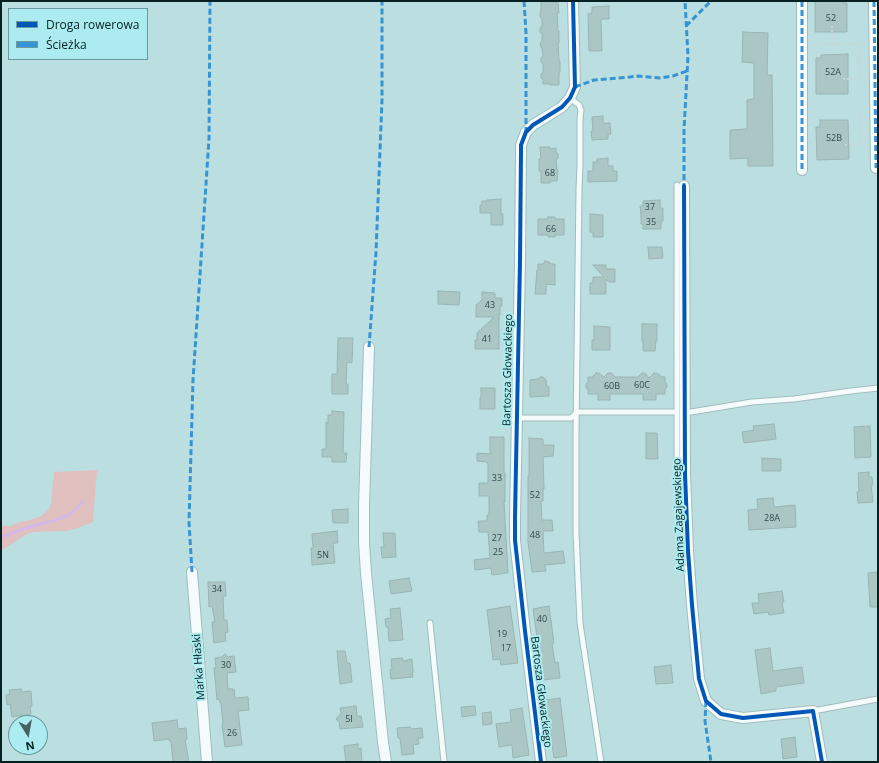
<!DOCTYPE html>
<meta charset="utf-8">
<style>
body{margin:0}
#map{position:relative;width:879px;height:763px;overflow:hidden;background:#bbdfe1;font-family:"Open Sans",sans-serif}
canvas{display:block}
.frame{position:absolute;inset:0;border:2px solid #052021;pointer-events:none}
.legend{position:absolute;left:8px;top:8px;width:140px;height:52px;box-sizing:border-box;background:#acecf0;border:1px solid #699a9d;margin:0;padding:5px 7px;list-style:none;font-size:12px;color:#052021}
.legend li{display:flex;align-items:center;gap:8px;height:20px}
.legend b{width:20px;border:1px solid #699a9d}
.north{position:absolute;left:8px;top:715px;width:40px;height:40px;box-sizing:border-box;background:#acecf0;border:1px solid #699a9d;border-radius:50%;rotate:169deg;font-size:11px;font-weight:700;line-height:16px;text-align:center;color:#052021}
.north::after{content:'';display:block;margin:auto;width:14px;height:18px;background:#456364;clip-path:polygon(50% 0,100% 100%,50% 72%,0 100%)}
</style>
<div id="map">
<canvas width="879" height="763"></canvas>
<div class="frame"></div>
<ul class="legend">
<li><b style="height:5px;background:#0057b8"></b>Droga rowerowa</li>
<li><b style="height:5px;background:#3694d5"></b>Ścieżka</li>
</ul>
<div class="north">N</div>
</div>
<script>
const ctx = document.querySelector('canvas').getContext('2d');
ctx.lineJoin = 'round';
function fillPath(path, color) {
  ctx.fillStyle = color;
  ctx.fill(path, 'evenodd');
}
function toPath(rows) {
  const path = new Path2D();
  for (const r of rows) {
    path.moveTo(r[0], r[1]);
    for (let i = 2; i < r.length; i += 2) path.lineTo(r[i], r[i + 1]);
  }
  return path;
}
function stroke(path, color, width, dash) {
  ctx.strokeStyle = color;
  ctx.lineWidth = width;
  ctx.lineCap = dash ? 'butt' : 'round';
  ctx.setLineDash(dash || []);
  ctx.stroke(path);
}
function write(font, color, halo, rows, align = 'center') {
  ctx.font = font + ' "Open Sans",sans-serif';
  ctx.lineWidth = 4;
  ctx.setLineDash([]);
  ctx.textBaseline = 'middle';
  ctx.strokeStyle = halo;
  ctx.fillStyle = color;
  for (const [text, x, y, turn = 0] of rows) {
    ctx.save();
    ctx.translate(x, y);
    ctx.rotate((+turn || 0) * Math.PI / 180);
    ctx.textAlign = isNaN(turn) ? turn : align;
    if (halo) ctx.strokeText(text, 0, 0);
    ctx.fillText(text, 0, 0);
    ctx.restore();
  }
}
fillPath(toPath([
 [97,470,93,522,78,528,66,531,34,532,27,534,4,549,1,550,1,526,10,526,20,522,30,520,41,516,49,509,51,504,54,472]
]), '#e0c0bf');
stroke(toPath([
 [1,537,32,526,56,520,69,515,78,507,83,501]
]), '#d4b8e7', 3);
const building = toPath([
 [541,1,558,2,559,13,557,13,558,31,559,31,559,43,558,43,559,61,560,61,560,72,559,73,559,85,550,85,550,84,543,84,543,79,541,78,541,74,543,72,543,64,541,62,541,58,543,56,542,49,541,47,540,43,542,41,542,34,540,32,540,28,542,26,542,19,540,17,540,13,541,11,541,1],
 [815,1,844,1,844,3,847,3,847,32,815,32,815,1],
 [609,6,609,19,602,19,601,20,602,51,589,51,588,14,592,13,592,7,609,6],
 [743,32,768,33,767,75,772,75,773,166,748,166,748,158,730,159,730,130,747,129,747,100,754,99,754,63,742,62,743,32],
 [848,54,848,94,816,94,816,58,821,58,821,55,848,54],
 [603,116,603,123,610,123,611,134,608,134,608,139,592,140,591,131,593,131,592,117,603,116],
 [820,120,848,120,849,159,817,160,816,127,820,127,820,120],
 [540,147,550,147,550,149,556,148,556,153,558,154,558,158,556,160,557,169,558,171,557,181,550,181,550,183,541,183,541,171,539,171,539,159,541,159,540,147],
 [608,158,608,166,613,166,613,171,617,171,617,181,588,182,588,171,593,171,593,162,597,162,597,159,608,158],
 [501,199,501,214,503,214,503,225,491,225,491,213,480,213,480,205,482,205,482,201,487,201,487,200,501,199],
 [660,200,660,208,663,208,663,221,661,221,661,229,643,229,643,224,641,224,641,215,640,206,643,206,643,201,660,200],
 [590,214,603,215,603,237,593,237,593,232,590,232,590,214],
 [548,217,555,217,555,219,564,219,564,235,555,235,555,237,548,237,548,235,538,235,538,219,547,219,548,217],
 [648,247,662,247,663,258,649,259,648,247],
 [545,261,549,262,551,264,555,264,555,285,546,284,546,294,535,294,537,270,538,270,538,264,543,264,545,261],
 [593,265,606,265,606,269,615,269,615,282,609,282,606,279,606,294,590,294,590,283,593,283,593,277,604,277,593,265],
 [438,291,460,292,459,305,438,304,438,291],
 [482,292,495,293,495,298,502,298,502,306,500,306,500,315,499,314,499,349,475,349,475,340,477,340,477,333,494,317,476,317,476,305,482,300,482,292],
 [642,324,657,324,657,341,656,341,655,351,643,351,643,341,642,341,642,324],
 [594,326,610,327,610,350,592,350,592,340,594,340,594,326],
 [338,338,353,338,352,363,347,362,346,384,348,384,348,394,332,394,332,374,337,374,338,338],
 [596,373,599,373,604,377,608,373,612,373,615,377,638,377,642,373,645,373,649,378,654,373,657,373,661,376,661,377,665,377,665,382,667,384,667,387,665,389,665,394,656,394,656,400,643,400,643,394,610,394,610,400,598,400,598,394,588,394,588,389,586,388,586,384,588,382,588,377,593,377,593,376,596,373],
 [540,377,543,377,546,380,547,387,549,387,549,396,530,397,530,380,538,379,540,377],
 [481,388,495,388,495,409,480,409,480,398,481,398,481,388],
 [332,411,344,412,343,453,347,453,346,462,332,462,332,457,322,457,322,449,326,449,326,422,328,423,328,415,332,415,332,411],
 [774,424,776,439,744,443,742,432,754,430,753,426,774,424],
 [870,426,871,457,855,458,854,427,870,426],
 [646,433,657,433,658,459,646,459,646,433],
 [490,437,504,437,504,473,505,473,505,502,504,502,508,573,492,575,491,568,475,570,474,560,490,558,488,532,479,532,478,521,487,521,487,515,489,515,489,496,479,496,479,483,488,483,488,463,487,463,487,462,477,461,477,453,490,454,490,437],
 [529,438,543,439,543,445,554,445,553,456,543,457,544,489,543,489,543,501,541,501,542,520,552,520,553,531,543,531,544,553,563,551,565,563,545,565,546,571,532,572,528,542,528,476,529,476,529,438],
 [762,458,781,459,781,471,762,471,762,458],
 [869,472,869,477,872,477,873,485,871,485,873,502,858,503,857,492,859,491,858,473,869,472],
 [773,498,774,507,795,505,796,527,749,530,748,510,758,509,757,499,773,498],
 [348,509,348,523,333,523,332,510,348,509],
 [337,531,338,543,333,543,335,563,312,565,311,548,313,548,312,534,337,531],
 [383,533,395,533,396,557,382,558,381,547,384,547,383,533],
 [878,572,878,607,870,607,868,573,878,572],
 [409,578,412,591,391,594,389,581,409,578],
 [208,582,225,582,226,596,223,596,224,620,227,620,228,632,225,633,226,641,214,643,212,622,215,622,212,606,209,607,208,582],
 [782,591,784,602,782,602,784,613,769,615,768,612,754,614,752,603,759,603,758,594,782,591],
 [510,606,518,663,501,665,500,659,493,660,487,610,510,606],
 [549,606,554,643,552,644,555,663,558,662,560,678,543,680,533,609,549,606],
 [400,608,403,640,389,641,388,627,386,627,385,619,391,618,390,609,400,608],
 [770,648,773,671,802,667,804,683,776,687,776,691,761,694,755,650,770,648],
 [337,651,345,651,347,663,350,663,352,682,340,684,337,651],
 [225,654,228,657,234,656,236,672,227,673,228,689,234,689,235,698,248,697,249,710,238,711,242,745,225,747,222,725,223,725,221,703,220,703,219,699,217,700,214,668,216,668,215,658,222,657,225,654],
 [402,658,403,661,412,659,413,673,412,673,413,677,391,679,390,670,392,669,391,659,402,658],
 [671,665,673,683,656,684,654,667,671,665],
 [21,689,22,692,31,691,32,706,30,707,31,714,12,717,10,704,7,705,6,695,10,694,9,690,21,689],
 [560,698,567,756,554,758,546,700,560,698],
 [356,706,357,716,361,716,363,727,340,729,339,722,336,719,341,713,340,708,356,706],
 [475,706,476,715,462,717,461,707,475,706],
 [522,708,529,755,513,758,512,745,499,747,496,724,511,722,510,710,522,708],
 [491,712,492,724,483,725,482,713,491,712],
 [177,720,178,729,186,728,187,739,185,740,189,762,173,762,171,741,169,741,169,739,154,741,152,723,177,720],
 [410,727,411,729,422,728,423,738,418,738,419,744,413,745,414,754,402,755,400,738,398,738,397,728,410,727],
 [795,737,797,757,783,759,781,739,795,737],
 [358,744,358,749,361,748,362,762,346,762,344,746,358,744]
]);
fillPath(building, '#abc7c5');
stroke(building, '#98b4b3', 1);
const service = toPath([
 [570,98,579,105,581,110,580,119,580,165,579,190,576,434,576,532,580,623,601,762],
 [685,413,752,402,794,399,851,391,878,388],
 [516,418,571,418,577,412,676,412],
 [677,466,677,185],
 [430,623,444,762],
 [813,711,878,699]
]);
const minor = toPath([
 [802,1,802,170],
 [874,1,876,168],
 [684,186,685,474,688,551,692,605,699,679,706,701,721,714,743,718,813,711,822,762],
 [369,347,364,506,364,542,366,573,383,742,386,762],
 [192,572,207,762],
 [541,762,525,631,515,540,515,517,520,261,521,152,521,145,526,132,533,125,562,107,570,98,575,87,573,1]
]);
stroke(service, '#a1bcbe', 7);
stroke(minor, '#a1bcbe', 12);
stroke(toPath([
 [832,44,832,26],
 [854,44,858,62,860,62],
 [811,45,865,43],
 [843,79,860,78,860,43],
 [845,145,861,144,860,112,866,112]
]), '#c9d5d5', 2, [2, 2]);
stroke(service, '#f5fafa', 5);
stroke(minor, '#f5fafa', 10);
stroke(toPath([
 [524,1,526,33,526,132],
 [802,1,802,170],
 [874,1,876,168],
 [686,26,711,1],
 [575,87,594,80,630,77,638,76,660,78,673,76,687,71],
 [684,189,684,130,688,56,685,1],
 [369,347,376,252,382,100,382,1],
 [192,572,189,522,193,380,209,139,210,1],
 [706,701,705,721,711,762]
]), '#3694d5', 3, [6, 3]);
stroke(toPath([
 [684,186,685,474,688,551,692,605,699,679,706,701,721,714,743,718,813,711,822,762],
 [541,762,525,631,515,540,515,517,520,261,521,152,521,145,526,132,533,125,562,107,570,98,575,87,573,1]
]), '#0057b8', 4);
write('9px', '#2f4a4b', null, [
 ["52",831,18],
 ["52A",833,72],
 ["52B",834,138],
 ["68",550,173],
 ["37",650,207],
 ["35",651,222],
 ["66",551,229],
 ["43",490,305],
 ["41",487,339],
 ["60C",642,385],
 ["60B",612,386],
 ["33",497,478],
 ["52",535,495],
 ["28A",772,518],
 ["48",535,535],
 ["27",497,538],
 ["25",498,552],
 ["5N",323,555],
 ["34",217,589],
 ["40",542,619],
 ["19",502,634],
 ["17",506,648],
 ["30",226,665],
 ["5I",349,719],
 ["26",232,733]
]);
write('11px', '#052021', '#acecf0', [
 ["Bartosza Głowackiego",508,370,-89],
 ["Adama Zagajewskiego",679,515,-92],
 ["Marka Hłaski",199,667,-94],
 ["Bartosza Głowackiego",541,692,83]
]);
</script>
